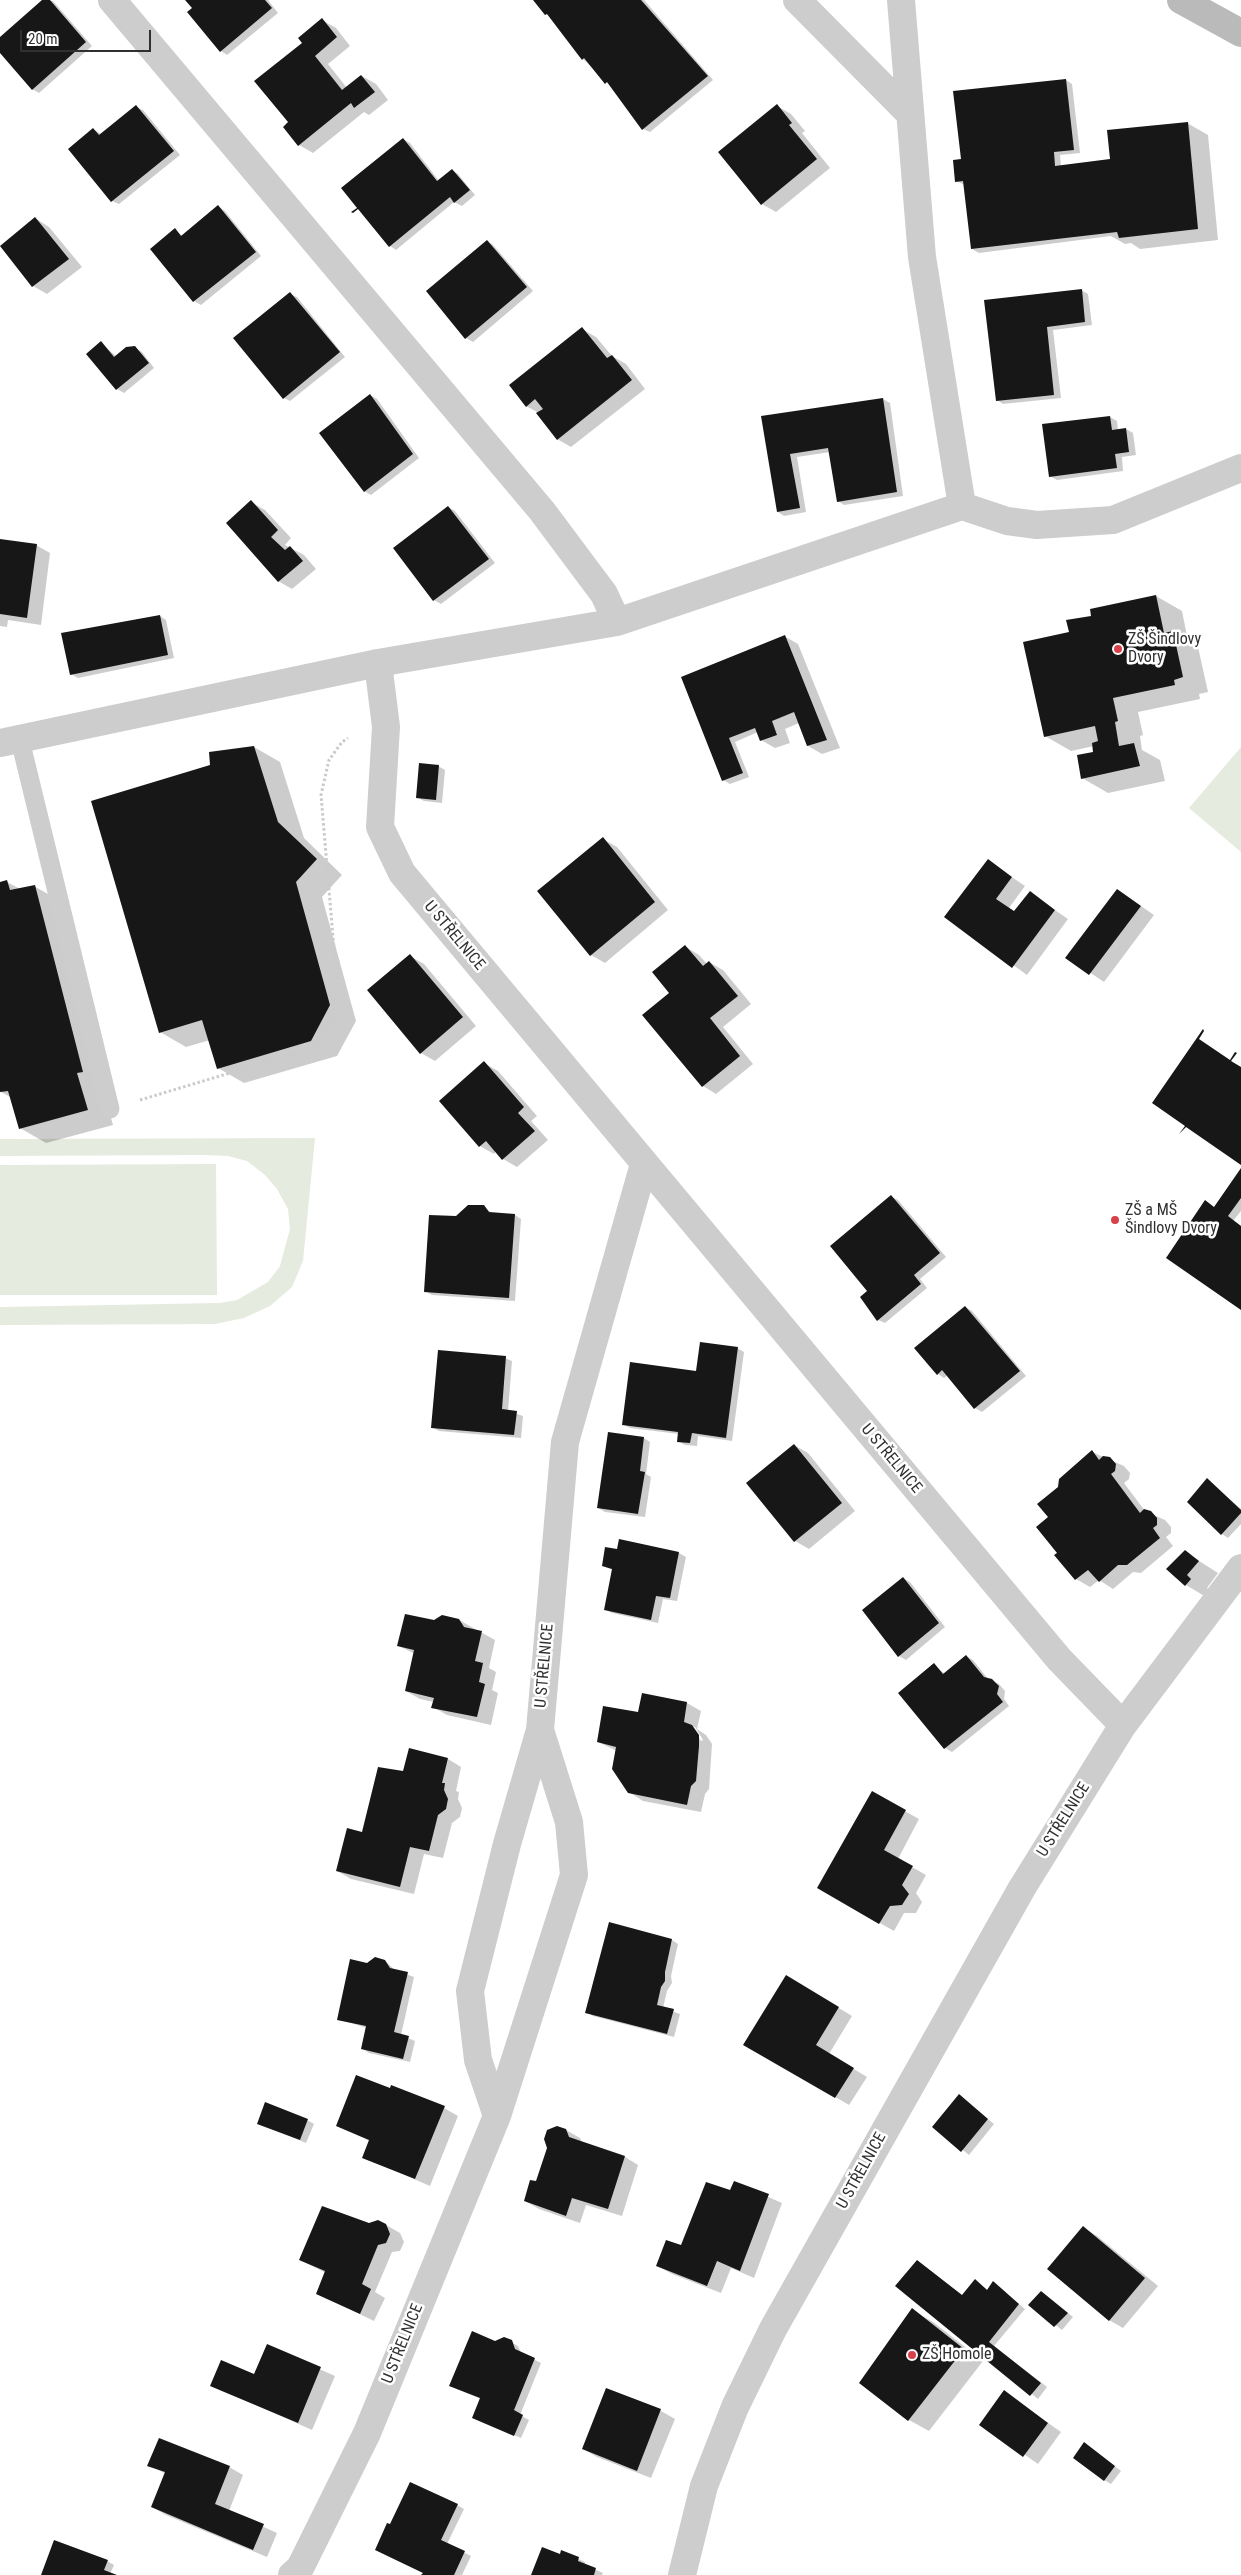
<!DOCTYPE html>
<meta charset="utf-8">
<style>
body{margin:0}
#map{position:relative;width:1241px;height:2575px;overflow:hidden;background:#fff;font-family:"Roboto Condensed",sans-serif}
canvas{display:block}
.scale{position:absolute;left:20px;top:30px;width:131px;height:22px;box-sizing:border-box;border:2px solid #303030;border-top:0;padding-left:6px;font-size:15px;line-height:18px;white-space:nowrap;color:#303030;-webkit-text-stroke:4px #fff;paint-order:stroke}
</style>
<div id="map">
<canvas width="1241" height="2575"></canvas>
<div class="scale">20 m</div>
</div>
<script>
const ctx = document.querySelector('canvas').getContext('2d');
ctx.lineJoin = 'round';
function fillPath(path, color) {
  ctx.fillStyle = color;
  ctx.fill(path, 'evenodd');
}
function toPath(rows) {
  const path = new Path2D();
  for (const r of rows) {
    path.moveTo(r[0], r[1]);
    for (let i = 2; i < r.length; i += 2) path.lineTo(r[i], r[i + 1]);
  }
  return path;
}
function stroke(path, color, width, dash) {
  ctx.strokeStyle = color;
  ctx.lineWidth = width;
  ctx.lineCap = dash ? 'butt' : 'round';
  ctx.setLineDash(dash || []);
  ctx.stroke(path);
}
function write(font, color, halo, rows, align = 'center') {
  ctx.font = font + ' "Roboto Condensed",sans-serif';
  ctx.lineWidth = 5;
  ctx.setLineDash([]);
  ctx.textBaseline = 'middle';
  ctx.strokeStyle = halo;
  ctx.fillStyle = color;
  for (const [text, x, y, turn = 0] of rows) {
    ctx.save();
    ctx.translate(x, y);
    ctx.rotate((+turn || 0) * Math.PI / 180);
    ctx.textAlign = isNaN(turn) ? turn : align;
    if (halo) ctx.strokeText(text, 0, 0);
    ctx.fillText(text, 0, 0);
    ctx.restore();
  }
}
fillPath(toPath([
 [1241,747,1241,852,1189,808],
 [315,1138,303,1261,292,1287,270,1306,244,1318,215,1324,0,1325,0,1307,220,1303,237,1300,268,1282,280,1266,290,1229,288,1209,277,1189,265,1175,247,1161,228,1156,204,1155,0,1156,0,1139],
 [216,1164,217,1295,0,1295,0,1165]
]), '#e5ebdf');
fillPath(toPath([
 [43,0,53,1,92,46,39,93,32,89,0,51,0,38],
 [187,0,268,0,278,13,227,55,221,51],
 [534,0,644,0,713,80,650,132,643,129,611,86,583,59,552,17],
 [322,20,336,28,350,46,328,64,347,88,362,76,376,84,388,100,369,115,364,112,313,153,299,145,290,122,304,43],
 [1066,80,1072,84,1080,153,1060,155,1061,166,1112,161,1187,123,1208,135,1218,240,1140,249,1131,243,1125,244,1111,236,979,253,972,249,965,185,956,181,962,160],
 [777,106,791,114,805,131,802,133,830,168,776,212,762,204],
 [136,107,143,110,180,155,119,204,112,201,93,129,101,134],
 [403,139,410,143,439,181,452,170,458,174,475,195,462,206,454,202,396,250,390,246],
 [219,207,225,211,261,256,201,305,194,301,175,230,183,236],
 [35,218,49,227,82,267,47,294,33,286,1,247],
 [487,241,493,245,533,291,473,342,466,338,427,291],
 [1081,290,1088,294,1092,325,1053,330,1061,398,1003,404,997,400,985,301],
 [290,294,297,297,345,357,290,401,284,398],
 [582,329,596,337,612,356,626,364,645,389,571,447,557,439,539,413,526,406],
 [101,343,117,357,135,348,142,352,154,368,124,393,117,389],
 [370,395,377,399,419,458,371,495,364,491],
 [883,399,890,403,903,496,844,505,838,501,830,452,797,457,806,512,784,516,778,512,763,417],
 [1110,417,1117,421,1118,430,1126,429,1133,433,1136,455,1122,457,1123,471,1057,480,1050,476],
 [251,502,265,510,291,538,285,545,304,555,316,569,292,589,278,581],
 [448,507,455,511,495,563,441,604,434,600,395,548],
 [0,541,36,545,50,553,41,625,8,620,7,627,0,626],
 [1156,596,1182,611,1188,641,1198,647,1208,692,1199,694,1200,699,1138,712,1143,735,1140,736,1142,750,1160,760,1165,781,1108,793,1082,778,1095,753,1094,746,1071,751,1045,736,1071,633,1093,617],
 [160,616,166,620,174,658,78,678,71,674],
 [784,636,798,644,840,748,822,754,808,746,799,723,785,729,790,743,775,748,761,740,758,732,735,742,749,777,730,784,723,780,682,677],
 [254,747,280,762,304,838,342,875,322,897,356,1021,337,1056,244,1083,218,1068,210,1040,186,1047,160,1032,212,766],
 [438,766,445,770,442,803,424,801,418,798],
 [603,839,617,847,668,910,605,963,591,955],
 [988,861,1025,886,1009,908,1015,912,1030,893,1068,919,1027,975,946,916],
 [7,882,20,889,34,886,60,901,102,1087,113,1125,46,1143,20,1128,12,1098,1,1092,0,884],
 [1118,890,1154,915,1104,982,1067,957],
 [686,947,699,955,707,964,709,962,723,970,751,1004,723,1027,753,1064,716,1094,703,1086,671,994],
 [410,956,424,964,476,1026,435,1061,421,1053],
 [484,1063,498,1071,537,1116,531,1121,548,1140,517,1167,503,1159,496,1151,494,1154,480,1146],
 [1241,1170,1241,1211,1233,1221,1241,1226,1241,1309,1212,1206,1215,1208],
 [892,1197,898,1200,946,1257,920,1279,927,1288,885,1323,878,1320,869,1291],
 [484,1207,493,1214,515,1215,521,1219,515,1301,432,1295,425,1291,456,1218],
 [965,1307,972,1311,1026,1376,982,1412,975,1408,948,1375,944,1378,938,1374],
 [737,1348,744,1352,732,1441,698,1436,697,1446,685,1445,678,1441,679,1434,630,1428,623,1424],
 [505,1358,512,1361,508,1411,523,1416,521,1438,439,1431,432,1427],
 [644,1438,650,1442,646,1474,651,1477,645,1517,605,1512,598,1508],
 [794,1445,808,1453,855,1511,809,1549,795,1541],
 [1092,1452,1124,1466,1130,1473,1129,1479,1124,1483,1145,1511,1165,1520,1171,1527,1171,1533,1166,1537,1173,1546,1141,1573,1133,1572,1113,1589,1099,1580,1090,1587,1076,1579,1059,1553,1050,1517,1059,1488],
 [1207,1480,1241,1509,1241,1524,1228,1538,1222,1534],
 [620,1541,679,1553,686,1557,677,1601,663,1599,658,1623,612,1613,606,1610,613,1570,603,1566,618,1550],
 [1185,1552,1218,1573,1207,1588,1211,1591,1206,1597,1186,1585],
 [903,1578,910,1582,945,1627,906,1660,899,1656],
 [459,1620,495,1640,489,1668,496,1672,492,1690,498,1693,491,1725,447,1715,433,1707,434,1702,420,1699,406,1691,415,1654,399,1646,434,1622],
 [966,1656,973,1660,988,1679,999,1684,1005,1691,1004,1699,1009,1706,952,1752,945,1748,934,1665,945,1674],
 [643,1694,687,1703,701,1711,697,1729,706,1735,712,1744,709,1789,705,1794,701,1812,643,1801,629,1792,617,1751,598,1742,639,1714],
 [692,1727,695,1727,703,1740,701,1741],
 [448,1759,461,1767,456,1791,459,1792,458,1799,462,1808,460,1817,452,1823,443,1858,424,1854,414,1894,351,1879,337,1871,363,1834],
 [872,1793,919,1819,898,1859,926,1875,916,1893,922,1902,916,1913,904,1913,894,1931,818,1888],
 [672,1940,678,1944,671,1976,672,1983,667,1991,663,2008,680,2014,674,2037,593,2016,587,2012],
 [385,1961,395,1970,414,1977,401,2035,415,2041,410,2062,369,2053,363,2049,367,2028,338,2019],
 [786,1976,852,2016,829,2054,867,2077,849,2105,745,2044],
 [959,2096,994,2124,969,2155,933,2126],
 [444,2108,458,2116,430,2186,363,2157,370,2141,337,2126],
 [307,2120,314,2124,306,2143,258,2123],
 [566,2130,580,2138,582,2143,625,2157,638,2165,622,2216,586,2205,580,2223,539,2209,525,2201],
 [734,2182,782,2203,754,2278,731,2268,721,2293,672,2274,658,2266,681,2247,731,2192],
 [369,2225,386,2225,400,2233,404,2242,400,2251,392,2252,375,2292,385,2298,374,2321,318,2294,326,2273,300,2260],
 [1084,2228,1097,2236,1158,2286,1123,2328,1109,2320],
 [918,2261,963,2296,976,2281,988,2290,993,2283,1025,2309,994,2346,1047,2387,1038,2399,897,2286],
 [1042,2293,1073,2317,1062,2330,1030,2305],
 [912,2310,933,2322,983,2361,929,2431,909,2420],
 [495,2342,511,2342,518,2346,521,2353,541,2363,520,2415,529,2420,521,2438,480,2421,481,2399,457,2389],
 [268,2346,335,2376,312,2430,212,2385,255,2376],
 [607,2390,661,2411,675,2419,651,2478,597,2457,583,2449],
 [1004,2392,1061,2432,1038,2464,981,2424],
 [1091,2448,1121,2471,1111,2484,1104,2480],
 [149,2465,229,2467,243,2475,229,2511,277,2533,267,2557,166,2515,152,2507,166,2474],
 [457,2505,464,2509,447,2544,471,2556,462,2575,423,2575],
 [562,2552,585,2562,585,2565,603,2573,602,2575,533,2575,560,2555],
 [107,2561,114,2565,110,2574,114,2575,42,2575]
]), '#0003');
fillPath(toPath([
 [42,0,50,0,86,42,32,90,0,53,0,37],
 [185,0,265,0,272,8,220,52,187,12,192,8],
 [533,0,641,0,708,76,642,130,607,82,605,84,584,58,582,60,547,14,545,15],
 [322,18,337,37,315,56,342,90,361,75,375,92,354,108,351,103,298,146,283,127,288,122,254,81,302,43,298,38],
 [1066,79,1074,150,1054,152,1055,166,1110,159,1107,130,1188,122,1198,229,1119,238,1117,232,971,249,963,181,955,182,953,160,961,159,953,91],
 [777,104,792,123,789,125,817,159,761,205,718,152],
 [136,105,174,151,111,202,68,149,93,128,99,135],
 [403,138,437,181,452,169,470,190,454,203,450,197,389,247,358,209,353,213,351,212,357,208,341,188],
 [218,205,256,252,193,302,150,249,175,228,181,236],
 [35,217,69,259,32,287,0,246],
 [487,240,527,287,465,339,426,291],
 [1082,289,1085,322,1047,327,1054,395,996,401,984,300],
 [290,292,340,352,283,399,233,338],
 [582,327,607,358,612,355,632,380,557,440,536,413,543,409,535,399,526,407,509,385],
 [101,341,114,357,126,347,135,346,149,363,116,390,86,354],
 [370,394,413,454,364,492,319,433],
 [883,398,897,492,837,502,828,448,790,454,800,508,777,512,761,416],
 [1110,416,1112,430,1126,428,1129,452,1115,454,1117,468,1049,477,1042,424],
 [251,500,278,530,271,537,285,550,290,546,303,561,278,582,226,523],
 [448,506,489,559,433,601,393,548],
 [0,539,37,544,27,618,0,614],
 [1156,595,1164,633,1173,631,1183,677,1174,680,1175,685,1113,698,1118,721,1115,722,1119,746,1134,743,1140,766,1081,779,1077,755,1093,752,1092,743,1098,741,1095,726,1044,737,1023,642,1069,632,1066,620,1091,616,1090,609],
 [160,615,168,655,70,675,61,633],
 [785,635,827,740,807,746,794,712,772,721,777,735,760,741,755,728,729,738,743,773,722,781,681,677],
 [254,746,278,822,317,859,296,882,330,1005,311,1041,217,1069,202,1020,159,1033,91,801,210,765,209,752],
 [419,763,439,765,436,800,416,798],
 [603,837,655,902,590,956,537,891],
 [988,859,1012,877,996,899,1014,911,1030,891,1055,910,1012,968,944,917],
 [7,880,10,890,35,885,83,1072,77,1073,88,1110,19,1129,8,1091,0,1092,0,882],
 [1117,889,1141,906,1089,975,1065,958],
 [685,945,703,966,709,961,738,996,710,1018,740,1056,702,1087,642,1015,669,993,652,972],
 [410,954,463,1017,420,1054,367,990],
 [1203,1029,1204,1031,1199,1039,1230,1060,1235,1052,1237,1053,1231,1061,1241,1067,1241,1165,1186,1127,1179,1134,1185,1126,1152,1103],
 [484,1061,524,1107,518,1113,535,1131,502,1160,486,1141,479,1147,439,1101],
 [1241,1168,1241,1198,1228,1216,1241,1226,1241,1310,1166,1258,1205,1200,1214,1207],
 [891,1195,940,1253,914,1275,921,1284,877,1321,860,1297,867,1291,830,1246],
 [468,1205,484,1205,489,1212,515,1214,509,1298,424,1292,429,1215,456,1216],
 [965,1306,1020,1371,974,1409,942,1370,937,1375,914,1348],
 [700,1342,738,1347,726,1438,692,1433,690,1443,677,1442,678,1432,622,1425,630,1362,696,1371],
 [438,1350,506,1356,502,1409,517,1411,514,1435,431,1428],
 [608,1432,644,1437,640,1471,645,1472,638,1514,597,1508],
 [794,1444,842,1503,794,1542,746,1483],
 [1092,1450,1099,1460,1103,1456,1110,1457,1116,1464,1115,1471,1111,1474,1140,1513,1144,1509,1151,1511,1157,1518,1157,1525,1153,1528,1160,1538,1127,1565,1118,1565,1099,1582,1088,1570,1075,1580,1054,1555,1057,1553,1036,1527,1048,1517,1037,1504,1058,1487,1059,1479],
 [1207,1478,1241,1510,1241,1513,1221,1535,1187,1502],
 [619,1539,679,1552,670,1598,656,1596,651,1620,604,1610,612,1569,602,1566,605,1547,617,1549],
 [1185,1550,1199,1561,1187,1575,1191,1579,1185,1586,1166,1569],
 [903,1577,939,1623,898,1657,862,1610],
 [405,1614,434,1620,442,1615,459,1619,464,1627,482,1631,475,1661,483,1663,479,1682,485,1684,477,1717,431,1708,434,1698,405,1691,414,1650,397,1646],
 [966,1655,984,1677,992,1679,999,1686,997,1694,1003,1702,944,1749,898,1693,934,1663,943,1674],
 [642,1693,687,1702,684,1722,692,1725,699,1735,699,1746,696,1781,691,1786,687,1805,628,1793,612,1769,616,1747,597,1742,603,1706,638,1712],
 [409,1748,448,1758,442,1783,445,1783,444,1790,448,1799,446,1809,438,1815,429,1851,410,1847,400,1887,336,1871,347,1828,362,1832,378,1767,403,1771],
 [872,1791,906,1810,884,1850,913,1866,902,1885,909,1894,902,1905,890,1906,879,1924,817,1888],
 [609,1922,672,1939,665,1972,665,1981,661,1987,657,2005,674,2009,667,2034,585,2013],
 [375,1957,385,1960,390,1968,408,1972,394,2032,409,2036,403,2059,361,2049,366,2026,337,2020,350,1959,367,1963],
 [786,1975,839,2007,816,2045,854,2068,835,2098,743,2045],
 [356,2075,390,2088,391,2085,445,2106,415,2179,362,2158,369,2140,336,2126],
 [959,2094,988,2119,961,2152,932,2127],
 [265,2102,308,2119,300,2140,257,2124],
 [557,2126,566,2129,569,2137,625,2156,608,2209,572,2198,566,2216,524,2201,530,2180,536,2181,547,2148,544,2139,547,2130],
 [734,2181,769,2194,740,2271,717,2261,707,2286,656,2266,666,2240,681,2245,706,2182,730,2190],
 [322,2206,369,2223,378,2220,386,2224,390,2234,386,2243,378,2245,362,2284,371,2289,360,2314,316,2294,325,2271,299,2260],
 [1083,2226,1145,2278,1109,2321,1047,2269],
 [917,2260,962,2295,975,2279,987,2290,993,2281,1019,2304,989,2342,1041,2383,1030,2396,895,2286],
 [1041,2291,1068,2313,1054,2327,1028,2305],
 [912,2308,964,2349,908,2421,859,2383],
 [472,2331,495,2341,504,2337,512,2340,515,2349,535,2358,514,2410,523,2415,514,2436,472,2418,480,2398,449,2386],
 [267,2344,321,2367,298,2423,210,2386,221,2360,254,2374],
 [606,2388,661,2409,637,2471,582,2449],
 [1004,2390,1048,2423,1023,2457,979,2425],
 [159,2438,230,2466,215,2504,264,2524,253,2550,151,2507,165,2472,147,2466],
 [1084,2442,1115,2466,1104,2481,1073,2458],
 [410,2482,458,2504,441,2540,465,2551,454,2575,421,2575,423,2573,375,2550,387,2523,390,2524],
 [54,2540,108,2560,104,2570,117,2575,41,2575],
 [542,2547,560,2554,561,2550,579,2557,578,2561,596,2568,594,2575,531,2575]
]), '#171717');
stroke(toPath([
 [140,1100,313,1048,333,1019,337,984,321,795,329,760,342,742,348,738]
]), '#cacaca', 3, [2.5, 2.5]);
stroke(toPath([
 [20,740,110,1109]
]), '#cdcdcd', 19);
stroke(toPath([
 [112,0,542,511,604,594,617,622],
 [797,0,909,113],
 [901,0,922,257,962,506],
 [378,663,386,727,380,827,402,873,1059,1659,1123,1725],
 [0,743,378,663,617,622,962,506,1007,521,1037,525,1113,520,1241,468],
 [497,2116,478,2060,470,1991,507,1844,540,1730,565,1442,644,1164],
 [292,2575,300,2568,367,2433,497,2116,574,1875,569,1822,540,1730],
 [682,2575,704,2486,735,2407,773,2329,1022,1888,1123,1725,1241,1568]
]), '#cdcdcd', 28);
stroke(toPath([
 [1181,0,1241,33]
]), '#bababa', 28);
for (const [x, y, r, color] of [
 [1118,649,5,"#d74149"],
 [1115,1220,5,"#d74149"],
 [912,2355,5,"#d74149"]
]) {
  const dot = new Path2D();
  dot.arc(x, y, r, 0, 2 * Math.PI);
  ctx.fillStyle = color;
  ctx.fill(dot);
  stroke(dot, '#fff', 2);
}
write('16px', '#303030', '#fff', [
 ["ZŠ Šindlovy",1128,640],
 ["Dvory",1128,658],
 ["ZŠ a MŠ",1125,1211],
 ["Šindlovy Dvory",1125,1229],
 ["ZŠ Homole",922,2355]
], 'left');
write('16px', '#303030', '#fff', [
 ["U STŘELNICE",454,936,50],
 ["U STŘELNICE",891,1459,50],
 ["U STŘELNICE",545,1666,-85],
 ["U STŘELNICE",1064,1820,-58],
 ["U STŘELNICE",862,2171,-61],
 ["U STŘELNICE",403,2344,-68]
]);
</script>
